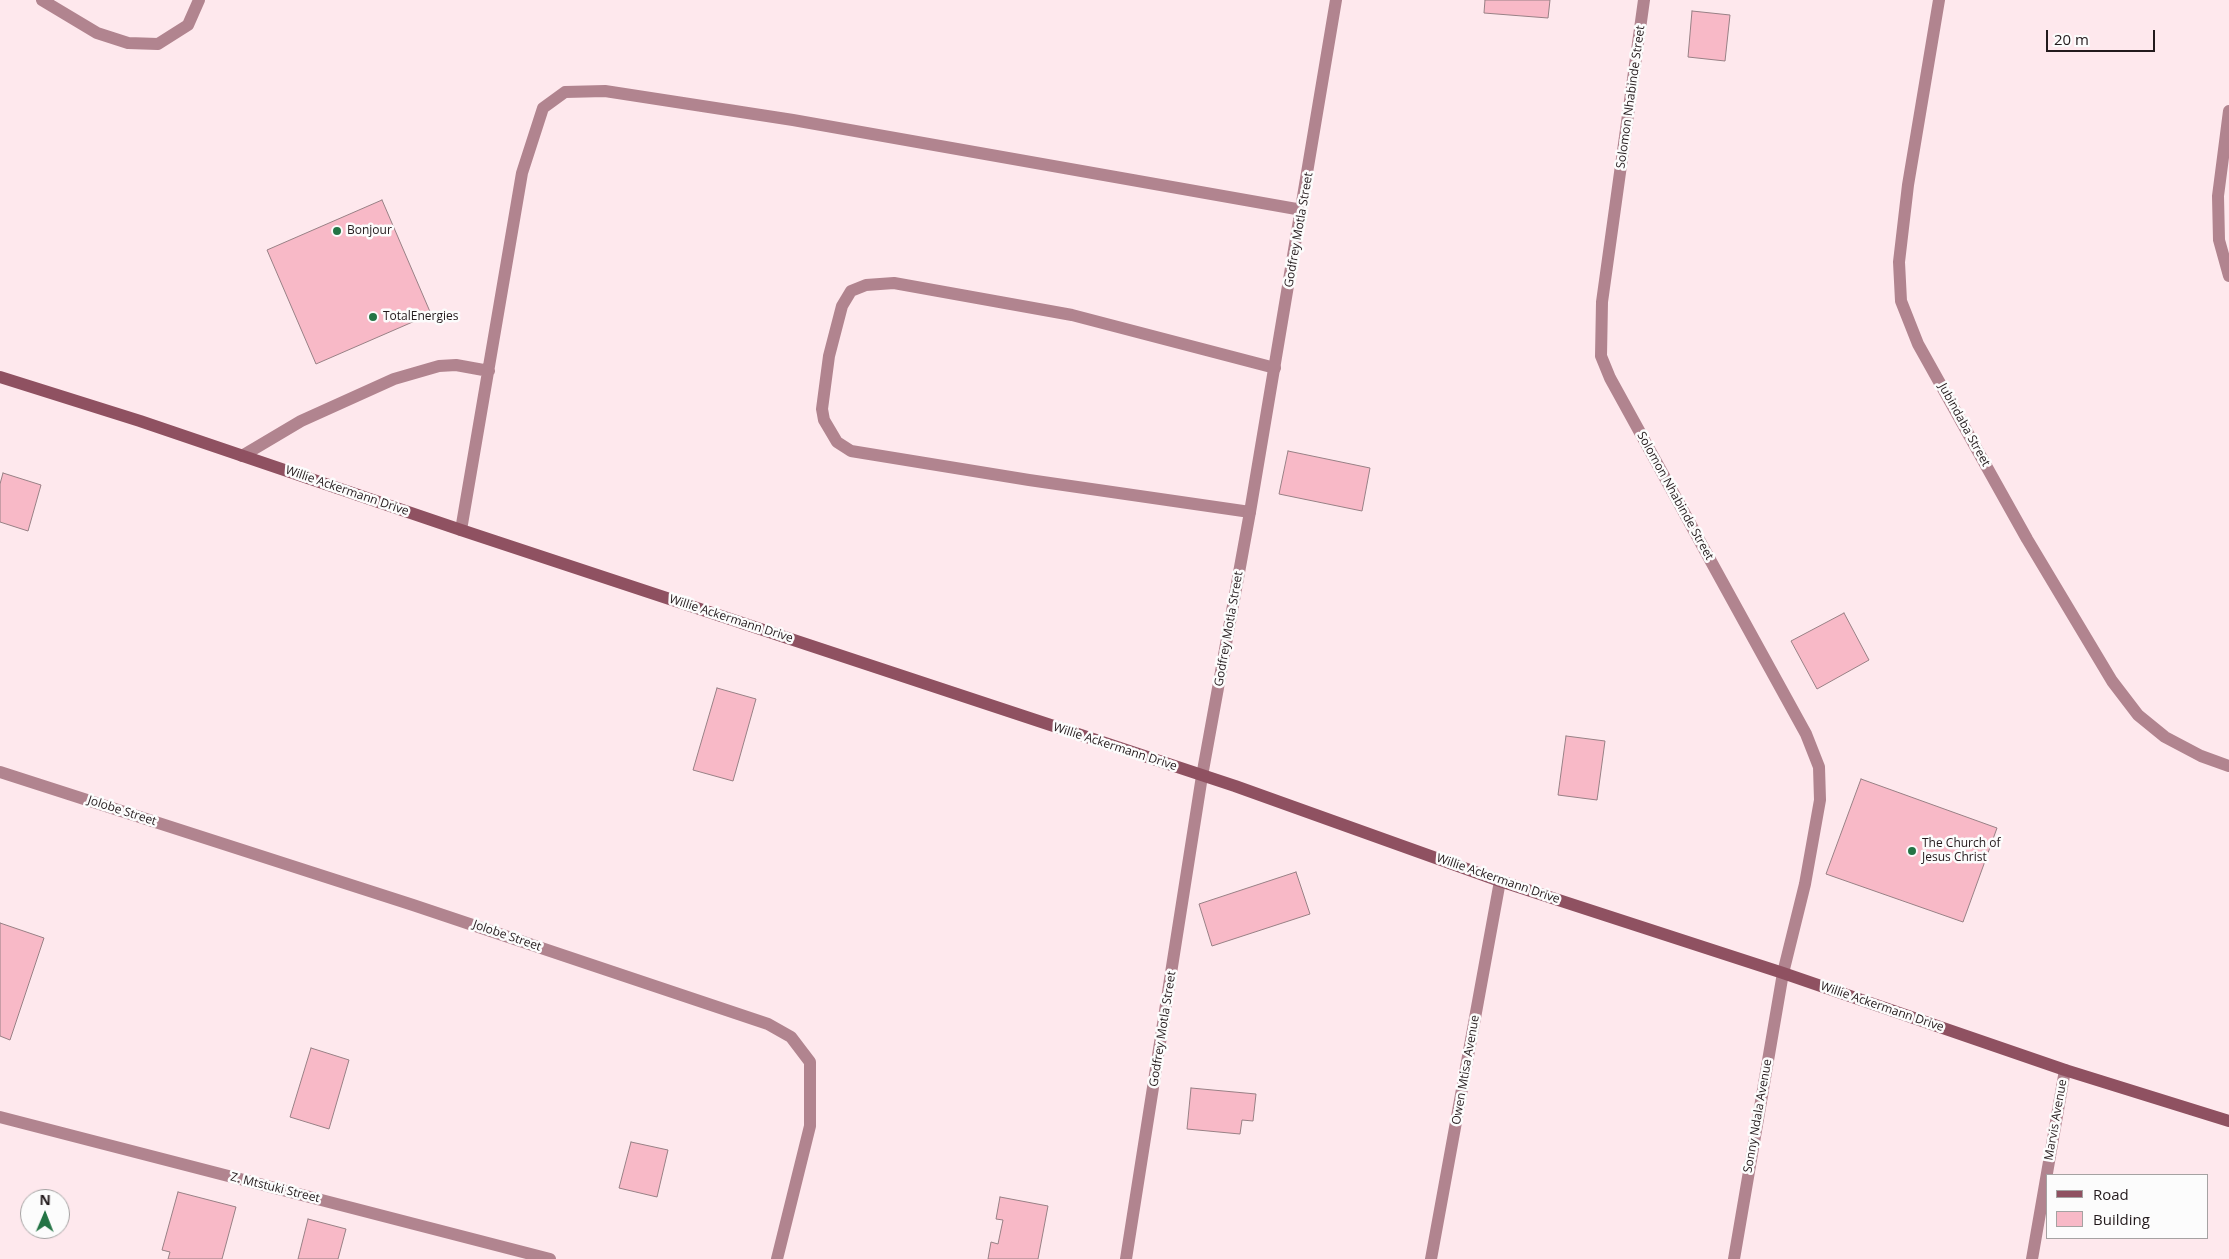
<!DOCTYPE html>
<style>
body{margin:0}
#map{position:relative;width:2229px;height:1259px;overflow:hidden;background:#fee8ed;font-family:"Open Sans",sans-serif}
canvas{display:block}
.legend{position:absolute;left:2046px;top:1174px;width:162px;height:65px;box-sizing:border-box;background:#fcfcfc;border:1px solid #a5a2a2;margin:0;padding:6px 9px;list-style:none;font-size:15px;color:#231a1c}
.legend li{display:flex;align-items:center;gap:10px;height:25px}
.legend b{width:25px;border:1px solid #a5a2a2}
.north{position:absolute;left:20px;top:1189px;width:50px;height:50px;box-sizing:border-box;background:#fcfcfc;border:1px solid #a5a2a2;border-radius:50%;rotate:1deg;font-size:14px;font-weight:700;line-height:20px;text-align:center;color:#231a1c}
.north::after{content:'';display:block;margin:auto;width:18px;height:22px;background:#247445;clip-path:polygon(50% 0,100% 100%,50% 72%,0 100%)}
.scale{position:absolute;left:2046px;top:30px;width:109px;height:22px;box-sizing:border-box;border:2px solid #231a1c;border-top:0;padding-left:6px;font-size:15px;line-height:18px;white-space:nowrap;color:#231a1c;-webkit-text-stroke:4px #fcfcfc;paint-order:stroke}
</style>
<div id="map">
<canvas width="2229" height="1259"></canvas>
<ul class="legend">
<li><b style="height:6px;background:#8f5161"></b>Road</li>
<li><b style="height:14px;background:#f8b9c7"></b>Building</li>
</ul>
<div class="north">N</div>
<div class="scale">20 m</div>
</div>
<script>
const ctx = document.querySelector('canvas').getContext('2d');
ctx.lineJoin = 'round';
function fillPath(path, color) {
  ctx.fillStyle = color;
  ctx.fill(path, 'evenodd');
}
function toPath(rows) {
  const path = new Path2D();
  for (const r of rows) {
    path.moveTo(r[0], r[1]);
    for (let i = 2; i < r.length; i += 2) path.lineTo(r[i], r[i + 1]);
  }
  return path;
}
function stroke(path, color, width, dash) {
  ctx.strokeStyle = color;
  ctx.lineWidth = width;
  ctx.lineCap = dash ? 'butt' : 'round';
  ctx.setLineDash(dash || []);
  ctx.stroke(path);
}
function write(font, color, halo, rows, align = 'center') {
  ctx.font = font + ' "Open Sans",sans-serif';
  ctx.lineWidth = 5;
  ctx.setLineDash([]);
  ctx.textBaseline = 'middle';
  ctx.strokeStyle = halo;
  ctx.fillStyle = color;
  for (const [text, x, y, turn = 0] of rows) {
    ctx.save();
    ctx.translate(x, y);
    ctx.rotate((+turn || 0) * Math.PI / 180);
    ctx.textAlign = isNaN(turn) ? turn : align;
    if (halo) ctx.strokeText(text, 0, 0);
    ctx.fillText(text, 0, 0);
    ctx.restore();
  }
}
const building = toPath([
 [1485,0,1550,0,1548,18,1484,13,1485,0],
 [1692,11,1730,15,1725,61,1688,57,1692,11],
 [382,200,431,314,316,364,267,250,382,200],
 [1288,451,1370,468,1362,511,1279,494,1288,451],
 [3,473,41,485,28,531,0,522,0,484,3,473],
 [1844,613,1869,660,1817,689,1791,641,1844,613],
 [717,688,756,699,733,781,693,770,717,688],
 [1566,736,1605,741,1597,800,1558,795,1566,736],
 [1861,779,1997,828,1963,922,1826,874,1861,779],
 [1296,872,1310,914,1212,946,1199,904,1296,872],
 [0,923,44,938,10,1040,0,1036,0,923],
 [311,1048,349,1060,329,1129,290,1117,311,1048],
 [1191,1088,1256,1094,1253,1121,1242,1120,1240,1134,1187,1129,1191,1088],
 [631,1142,668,1150,657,1197,619,1188,631,1142],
 [178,1192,236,1207,222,1259,168,1259,170,1252,162,1250,178,1192],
 [1000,1197,1048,1206,1038,1259,988,1259,991,1242,998,1244,1003,1220,996,1219,1000,1197],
 [308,1219,346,1229,338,1259,298,1259,308,1219]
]);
fillPath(building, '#f8b9c7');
stroke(building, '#988085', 1);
stroke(toPath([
 [42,0,97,33,128,43,158,44,188,25,199,0],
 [242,456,301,421,394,379,439,366,456,365,489,371],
 [1250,512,1029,480,851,451,837,442,824,420,822,409,829,356,842,306,851,291,866,285,894,283,1072,315,1275,368],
 [461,530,522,173,543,108,565,92,605,91,793,120,1302,210]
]), '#b1848f', 12);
stroke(toPath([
 [1644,0,1602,302,1601,356,1610,378,1806,734,1819,767,1820,800,1805,884,1783,973,1734,1259],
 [1939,0,1908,185,1899,262,1901,301,1918,344,2027,539,2112,681,2138,715,2165,737,2201,756,2229,766],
 [2229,111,2218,196,2219,240,2229,276],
 [0,772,413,905,768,1024,791,1037,810,1062,810,1126,777,1259],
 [0,1117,550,1259],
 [1126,1259,1202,776,1250,512,1336,0],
 [1431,1259,1500,881],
 [2032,1259,2065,1070]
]), '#b1848f', 12);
stroke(toPath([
 [0,377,140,421,461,530,1235,786,1500,881,1783,973,2065,1070,2229,1121]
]), '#8f5161', 12);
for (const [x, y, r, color] of [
 [337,231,5,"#247445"],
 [373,317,5,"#247445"],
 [1912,851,5,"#247445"]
]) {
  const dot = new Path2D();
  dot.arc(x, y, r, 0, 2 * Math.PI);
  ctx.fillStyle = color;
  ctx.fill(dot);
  stroke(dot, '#fcfcfc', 2);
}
write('12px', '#231a1c', '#fcfcfc', [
 ["Solomon Nhabinde Street",1631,97,-82],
 ["Godfrey Motla Street",1299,230,-80],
 ["Jubindaba Street",1964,425,61],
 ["Willie Ackermann Drive",347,491,19],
 ["Solomon Nhabinde Street",1675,496,61],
 ["Willie Ackermann Drive",731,619,18],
 ["Godfrey Motla Street",1229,629,-80],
 ["Willie Ackermann Drive",1115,747,18],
 ["Jolobe Street",122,811,18],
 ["Willie Ackermann Drive",1498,879,19],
 ["Jolobe Street",507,936,19],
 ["Willie Ackermann Drive",1882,1007,19],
 ["Godfrey Motla Street",1163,1029,-81],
 ["Owen Mtisa Avenue",1466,1070,-80],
 ["Sonny Ndala Avenue",1758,1116,-80],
 ["Marvis Avenue",2056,1120,-80],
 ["Z. Mtstuki Street",275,1188,14]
]);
write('12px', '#231a1c', '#fcfcfc', [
 ["Bonjour",347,231],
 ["TotalEnergies",383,317],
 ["The Church of",1922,844],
 ["Jesus Christ",1922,858]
], 'left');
</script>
